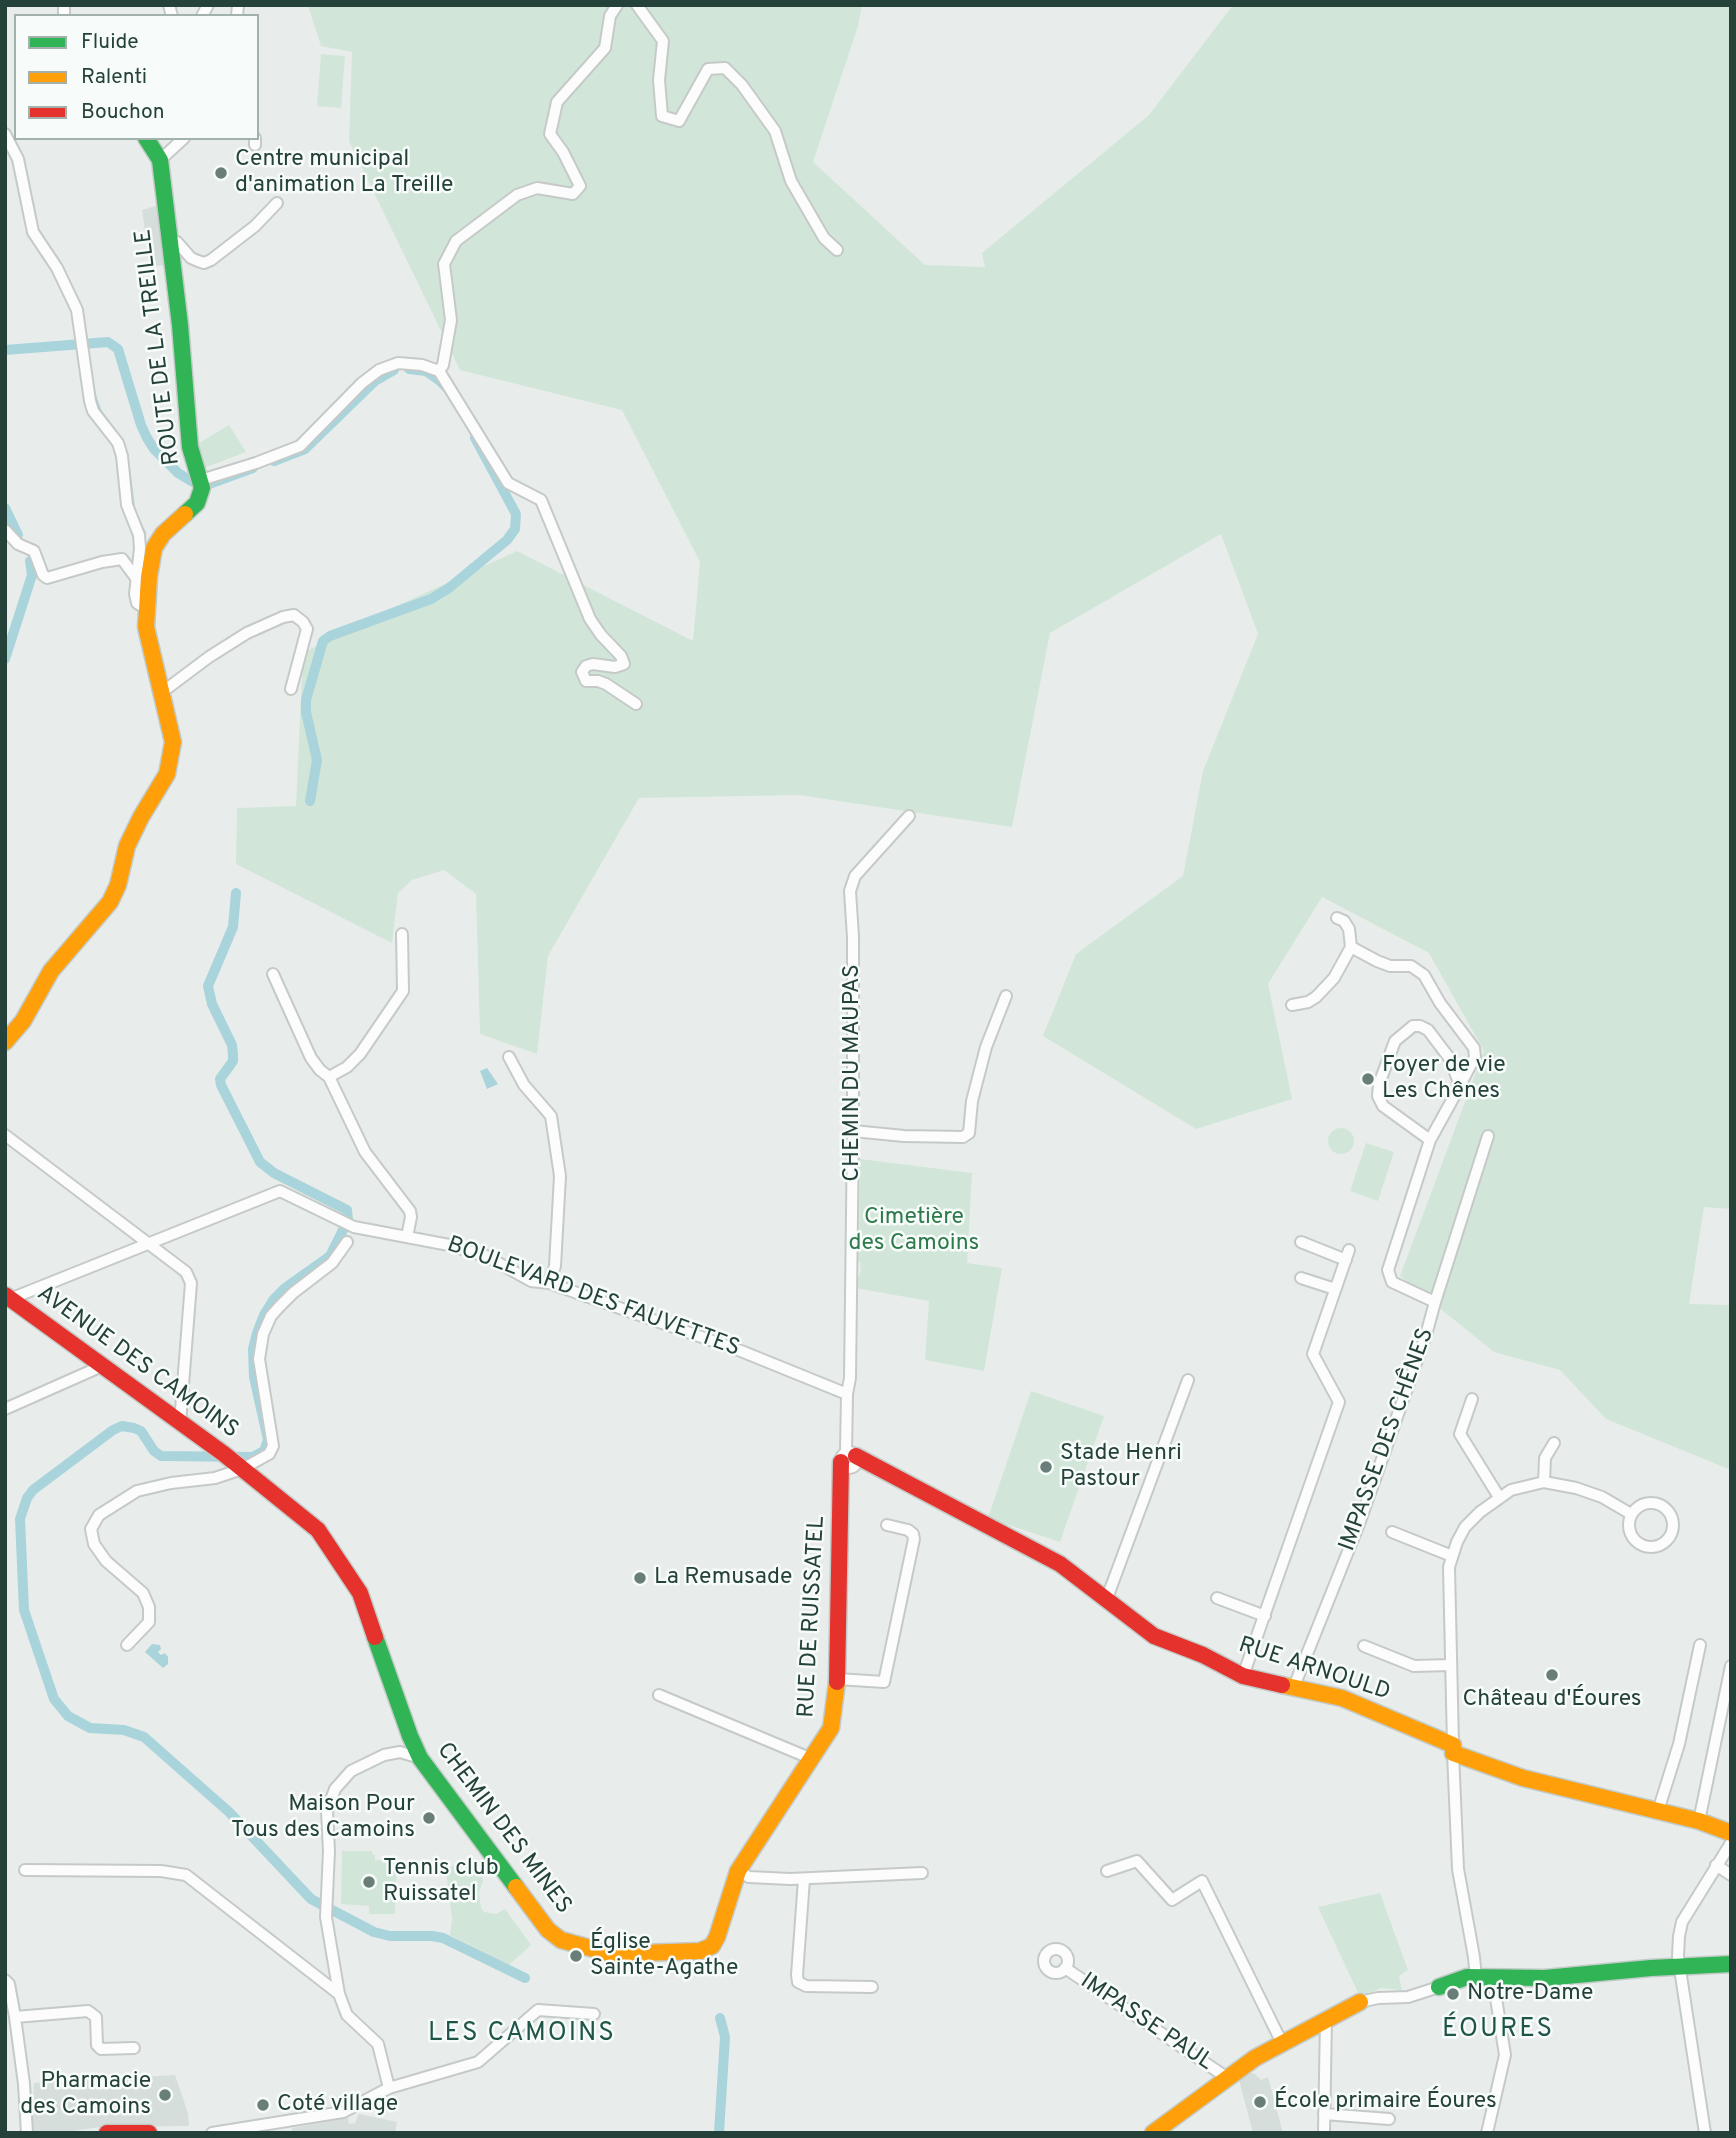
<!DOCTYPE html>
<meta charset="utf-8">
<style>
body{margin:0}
#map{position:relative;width:1736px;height:2138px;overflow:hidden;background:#e8edeb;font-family:Overpass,sans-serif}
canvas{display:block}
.frame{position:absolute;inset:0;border:7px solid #24423a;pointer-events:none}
.legend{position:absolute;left:14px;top:14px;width:245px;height:126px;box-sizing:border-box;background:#f7fbf9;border:2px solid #a3b1ad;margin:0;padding:9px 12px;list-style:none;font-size:21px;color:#24423a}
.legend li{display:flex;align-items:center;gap:14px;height:35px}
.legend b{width:35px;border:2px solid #a3b1ad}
</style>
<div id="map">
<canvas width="1736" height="2138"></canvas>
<div class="frame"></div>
<ul class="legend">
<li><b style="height:9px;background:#30b455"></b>Fluide</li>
<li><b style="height:9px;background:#ff9f0a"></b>Ralenti</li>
<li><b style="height:9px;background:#e5322d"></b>Bouchon</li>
</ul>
</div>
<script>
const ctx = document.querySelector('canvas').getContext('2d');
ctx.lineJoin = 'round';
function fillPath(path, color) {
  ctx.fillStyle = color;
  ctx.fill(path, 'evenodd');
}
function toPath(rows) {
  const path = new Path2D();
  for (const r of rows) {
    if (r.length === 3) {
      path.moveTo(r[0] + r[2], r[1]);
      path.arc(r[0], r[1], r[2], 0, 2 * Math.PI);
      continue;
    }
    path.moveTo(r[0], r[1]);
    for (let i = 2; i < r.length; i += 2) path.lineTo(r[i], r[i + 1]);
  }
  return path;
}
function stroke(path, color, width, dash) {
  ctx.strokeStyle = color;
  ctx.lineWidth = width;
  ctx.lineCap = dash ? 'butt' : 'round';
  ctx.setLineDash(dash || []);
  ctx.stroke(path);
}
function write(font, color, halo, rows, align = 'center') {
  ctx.font = font + ' Overpass,sans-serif';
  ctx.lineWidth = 5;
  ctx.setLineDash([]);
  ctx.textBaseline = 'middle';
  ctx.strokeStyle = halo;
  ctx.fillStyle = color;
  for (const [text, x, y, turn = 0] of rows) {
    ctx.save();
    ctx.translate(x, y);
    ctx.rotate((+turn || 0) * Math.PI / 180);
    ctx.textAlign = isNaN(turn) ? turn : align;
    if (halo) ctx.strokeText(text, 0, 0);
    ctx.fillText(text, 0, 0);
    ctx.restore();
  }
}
fillPath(toPath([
 [162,204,170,264,150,267,142,210],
 [1250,2073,1255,2074,1261,2080,1268,2077,1283,2133,1253,2133,1239,2080],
 [175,2075,188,2113,189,2126,101,2127,57,2133,32,2133,34,2083],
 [359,2114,397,2122,395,2133,293,2133,292,2128,348,2118,349,2124,355,2123]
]), '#d6dedb');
fillPath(toPath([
 [308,5,862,5,858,26,813,162,925,265,985,267,982,253,1149,115,1233,5,1731,5,1731,1209,1704,1207,1689,1304,1731,1305,1731,1470,1606,1419,1560,1370,1494,1352,1400,1276,1484,1051,1429,953,1322,897,1268,984,1292,1099,1196,1129,1043,1036,1076,954,1183,876,1203,771,1258,634,1221,534,1050,633,1012,827,799,795,639,798,548,956,537,1054,480,1034,476,894,444,870,412,880,398,893,392,943,236,864,237,808,296,806,303,653,379,614,517,551,693,641,700,562,622,410,460,370,349,141,352,52,321,46],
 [321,54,345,56,341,108,317,106],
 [229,425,246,452,204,468,196,445],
 [1341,1141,13],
 [1366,1143,1394,1152,1378,1201,1350,1191],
 [860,1159,972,1173,967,1263,1002,1268,984,1371,925,1360,929,1301,855,1288,854,1277,859,1276,861,1270,860,1262,855,1259,855,1248,859,1247],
 [1031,1391,1104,1416,1060,1542,988,1518],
 [342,1851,372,1851,372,1854,375,1855,375,1860,397,1860,395,1914,369,1914,369,1906,341,1904],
 [462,1859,476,1866,482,1874,483,1882,479,1892,481,1908,484,1912,496,1914,505,1909,531,1945,509,1965,450,1935,452,1919,446,1871],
 [1380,1893,1408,1970,1399,1976,1402,1990,1381,1988,1360,1997,1318,1907]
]), '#d1e6d8');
fillPath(toPath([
 [487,1068,498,1084,487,1089,480,1071],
 [152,1644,160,1645,161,1649,158,1652,161,1655,165,1653,168,1657,168,1664,163,1668,145,1652]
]), '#a9d4db');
stroke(toPath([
 [26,173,29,187],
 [55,257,72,287],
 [94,393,100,410,118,435],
 [127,454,134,510],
 [139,522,145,533]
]), '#a9d4db', 2.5);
stroke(toPath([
 [5,350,108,342,118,349,141,425,147,438,154,449,178,473,193,482,209,484,253,468],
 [409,369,426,371,440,381,447,388],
 [274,461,305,449,375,381,394,370],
 [5,508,18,535],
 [5,659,32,575,30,561],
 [310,801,317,760,306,712,306,700,323,641,330,636,431,599,449,588,507,540,515,529,516,514,475,438],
 [236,893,233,927,208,986,212,1004,232,1045,233,1055,233,1061,220,1079,221,1085,260,1162,274,1173,347,1210,348,1220,330,1256,285,1288,274,1299,264,1315,257,1333,253,1349,254,1377,268,1440,264,1451,253,1457,161,1456,154,1451,141,1431,134,1428,122,1426,113,1430,33,1490,27,1498,20,1519,24,1610,54,1699,68,1716,90,1728,124,1730,144,1737,229,1812,311,1899,374,1932,390,1936,432,1936,443,1938,525,1978],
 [719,2133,725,2037,720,2018]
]), '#a9d4db', 10);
const street = toPath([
 [169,5,172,16],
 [637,5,663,41,659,80,662,116,679,121,708,69,725,68,742,85,775,131,791,181,824,238,837,250],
 [64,16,64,5],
 [202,16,208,5],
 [237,16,238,5],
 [5,134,18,159,33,232,57,268,77,310,90,401,93,411,118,443,122,456,127,505,139,535,140,548,135,594,137,603,145,608],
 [255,138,255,145],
 [160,160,184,138],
 [170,242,177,242,191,258,198,261,204,263,211,260,255,226,277,203],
 [439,371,443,365,451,320,444,264,456,241,517,195,537,188,573,194,580,186,563,152,550,134,557,102,605,48,610,16,617,5],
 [201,480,256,463,300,446,362,383,379,370,398,363,422,365,439,371,508,483,541,500,590,619,601,635,621,656,624,664,615,667,593,664,586,666,582,672,586,681,598,681,606,684,636,704],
 [5,530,18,544,34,551,43,575,47,578,102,562,122,559,136,578],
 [161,693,209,657,247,633,283,617,294,615,303,622,307,629,291,689],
 [1337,918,1344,921,1349,929,1351,947,1377,961,1390,966,1411,966,1424,975,1440,1003,1474,1048,1475,1057,1459,1087],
 [273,974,311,1058,320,1070,329,1077,365,1152,410,1211,411,1217,407,1237],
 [1292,1005,1308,1002,1316,997,1334,978,1351,947],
 [509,1057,524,1085,551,1116,560,1176,555,1266,549,1283],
 [329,1077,347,1067,360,1054,403,991,402,934],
 [853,1131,904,1136,963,1137,969,1133,972,1101,986,1047,1006,996],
 [5,1135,186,1272,191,1283,180,1423],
 [1301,1242,1346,1260],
 [1301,1278,1335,1289],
 [10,1299,280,1191,354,1227,449,1245,486,1256,531,1281,549,1283,741,1351,847,1394,846,1452],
 [1435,1302,1488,1136],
 [847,1394,850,1378,853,1131,853,937,850,891,855,876,909,816],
 [1472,1399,1460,1434,1499,1497],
 [5,1409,102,1366],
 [849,1460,8],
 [1544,1482,1545,1458,1554,1443],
 [1651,1525,22],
 [1392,1532,1452,1556],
 [1107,1598,1188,1380],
 [1217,1598,1265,1616],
 [127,1645,149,1622,149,1607,143,1593,106,1561,94,1544,91,1529,99,1515,137,1491,171,1483,215,1478,242,1469,269,1454,273,1446,259,1359,263,1334,271,1316,279,1307,293,1293,332,1263,347,1242],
 [1364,1646,1414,1666,1450,1665],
 [1243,1676,1339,1402,1313,1354,1349,1250],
 [837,1679,884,1682,914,1539,913,1534,908,1530,887,1525],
 [1293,1689,1359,1524,1426,1335,1435,1302,1392,1282,1388,1270,1430,1140,1456,1093,1458,1080,1450,1059,1428,1030,1420,1026,1413,1026,1395,1041,1379,1084,1378,1096,1383,1106,1430,1140],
 [659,1695,812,1759],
 [1453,1745,1449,1567,1457,1542,1465,1527,1480,1512,1511,1490,1544,1482,1576,1488,1602,1497,1631,1514],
 [1453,1753,1458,1869,1474,1957,1476,1978],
 [1658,1811,1679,1744,1700,1645],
 [1699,1821,1731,1666],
 [1716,1865,1731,1875],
 [25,1870,161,1871,186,1875,339,1994],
 [738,1871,749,1877,790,1879,922,1873],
 [1107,1871,1137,1861,1172,1900,1202,1881,1282,2043],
 [804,1879,797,1975,798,1982,806,1986,872,1987],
 [1056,1961,12],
 [1065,1968,1226,2077],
 [5,1980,9,1984,15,2017,24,2084,27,2133],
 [1360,2002,1378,1998,1408,1997,1439,1987],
 [15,2017,88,2011,96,2017,97,2045,101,2049,134,2048],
 [389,2088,378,2044,347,2015,339,1994,326,1917,329,1851,327,1811,335,1789,351,1771,384,1755,400,1752,420,1758],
 [1324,2114,1389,2119],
 [212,2133,343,2112,389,2088,478,2062,538,2010,594,2014],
 [1324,2133,1326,2019],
 [1487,2133,1505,2055,1493,1979],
 [1705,2133,1678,1956,1679,1936,1682,1922,1731,1843]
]);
const fast = toPath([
 [146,138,160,160,180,325,190,447,202,488,197,503,185,514],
 [375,1637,410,1736,420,1758,516,1887],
 [1439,1987,1467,1977,1545,1978,1651,1968,1731,1964]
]);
const slow = toPath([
 [5,1042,23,1021,51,971,110,902,118,885,127,846,141,817,167,774,173,742,146,627,149,577,154,548,163,534,185,514],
 [1282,1685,1342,1698,1453,1745,1453,1753,1523,1778,1699,1821,1731,1833],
 [516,1887,548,1930,561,1940,612,1954,700,1951,712,1946,717,1937,738,1871,831,1728,837,1682],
 [1153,2133,1255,2058,1360,2002]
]);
const jam = toPath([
 [5,1295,224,1454,318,1530,360,1593,375,1637],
 [856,1456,1060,1564,1154,1636,1203,1655,1243,1676,1282,1685],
 [837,1682,841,1462],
 [107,2133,149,2133]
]);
stroke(street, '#c5cac8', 14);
stroke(fast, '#c3cbc8', 19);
stroke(slow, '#c3cbc8', 19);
stroke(jam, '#c3cbc8', 19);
stroke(street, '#fcfcfc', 10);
stroke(fast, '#30b455', 16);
stroke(slow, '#ff9f0a', 16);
stroke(jam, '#e5322d', 16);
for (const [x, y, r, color] of [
 [221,173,7,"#697e78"],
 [1368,1079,7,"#697e78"],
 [1046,1467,7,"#697e78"],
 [640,1578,7,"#697e78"],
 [1552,1675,7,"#697e78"],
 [429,1818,7,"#697e78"],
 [369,1882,7,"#697e78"],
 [576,1956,7,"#697e78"],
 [1453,1994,7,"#697e78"],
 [165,2095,7,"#697e78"],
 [1260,2102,7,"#697e78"],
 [263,2105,7,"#697e78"]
]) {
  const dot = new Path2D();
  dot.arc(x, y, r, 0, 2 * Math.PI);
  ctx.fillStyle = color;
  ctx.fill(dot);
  stroke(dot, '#f7fbf9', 2.5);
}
write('23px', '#24423a', '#f7fbf9', [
 ["Centre municipal",235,160],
 ["d'animation La Treille",235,186],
 ["Foyer de vie",1382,1066],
 ["Les Chênes",1382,1092],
 ["Stade Henri",1060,1454],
 ["Pastour",1060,1480],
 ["La Remusade",654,1578],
 ["Château d'Éoures",1552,1700,"center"],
 ["Maison Pour",415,1805,"right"],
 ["Tous des Camoins",415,1831,"right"],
 ["Tennis club",383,1869],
 ["Ruissatel",383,1895],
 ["Église",590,1943],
 ["Sainte-Agathe",590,1969],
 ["Notre-Dame",1467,1994],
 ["Pharmacie",151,2082,"right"],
 ["des Camoins",151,2108,"right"],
 ["École primaire Éoures",1274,2102],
 ["Coté village",277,2105]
], 'left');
write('23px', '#24423a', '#f7fbf9', [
 ["ROUTE DE LA TREILLE",159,347,-97],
 ["CHEMIN DU MAUPAS",853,1073,-90],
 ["BOULEVARD DES FAUVETTES",593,1298,20],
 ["AVENUE DES CAMOINS",137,1363,36],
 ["IMPASSE DES CHÊNES",1388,1440,-70],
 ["RUE DE RUISSATEL",813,1617,-87],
 ["RUE ARNOULD",1314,1670,18],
 ["CHEMIN DES MINES",503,1829,53],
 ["IMPASSE PAUL",1146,2023,34]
]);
write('23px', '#2d7a4b', '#f7fbf9', [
 ["Cimetière",914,1218],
 ["des Camoins",914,1244]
]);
ctx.letterSpacing = '2px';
write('26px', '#1f5548', '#f7fbf9', [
 ["ÉOURES",1498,2031],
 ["LES CAMOINS",522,2035]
]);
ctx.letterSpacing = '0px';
</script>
